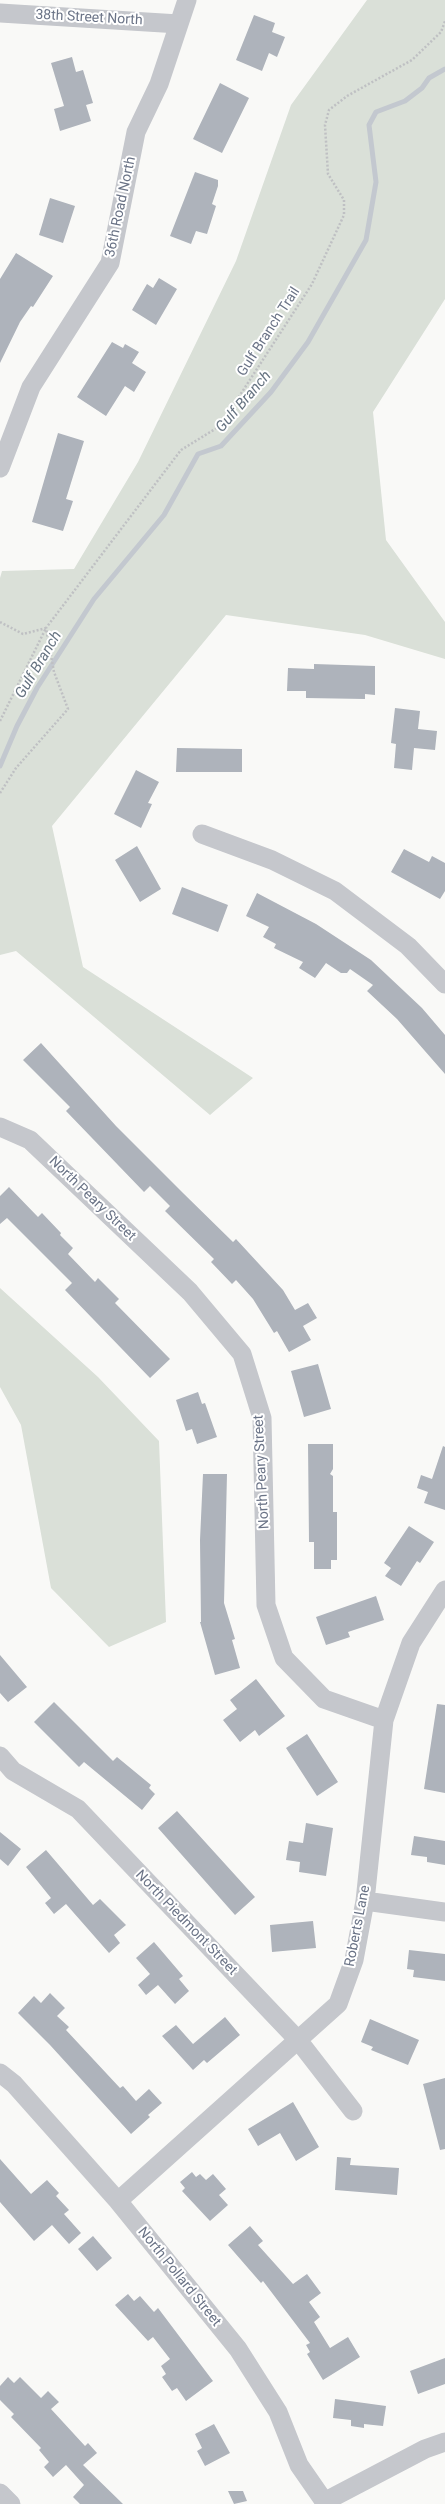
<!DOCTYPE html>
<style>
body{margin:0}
canvas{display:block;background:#f9f9f7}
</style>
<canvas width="445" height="2504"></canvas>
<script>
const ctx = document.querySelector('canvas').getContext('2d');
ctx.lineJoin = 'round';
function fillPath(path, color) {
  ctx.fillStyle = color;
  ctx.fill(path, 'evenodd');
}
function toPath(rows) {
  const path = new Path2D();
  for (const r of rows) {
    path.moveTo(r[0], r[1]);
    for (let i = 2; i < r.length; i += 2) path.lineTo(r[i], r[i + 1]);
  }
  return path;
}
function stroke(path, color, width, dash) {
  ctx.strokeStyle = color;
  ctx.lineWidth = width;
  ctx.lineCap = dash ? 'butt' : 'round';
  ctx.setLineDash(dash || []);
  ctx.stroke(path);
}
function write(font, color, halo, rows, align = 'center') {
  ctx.font = font + ' Roboto,sans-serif';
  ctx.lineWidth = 4;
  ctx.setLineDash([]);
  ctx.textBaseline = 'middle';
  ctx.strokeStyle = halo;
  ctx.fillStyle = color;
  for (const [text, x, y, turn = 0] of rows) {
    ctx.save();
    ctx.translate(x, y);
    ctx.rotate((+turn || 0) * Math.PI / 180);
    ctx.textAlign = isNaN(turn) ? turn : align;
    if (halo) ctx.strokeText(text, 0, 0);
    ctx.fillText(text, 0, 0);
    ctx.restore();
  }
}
fillPath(toPath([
 [367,0,445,0,445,299,373,412,386,540,445,622,445,659,365,635,226,615,52,826,83,967,253,1078,210,1115,16,951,0,955,0,578,2,571,74,569,138,462,236,261,291,105],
 [0,1288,98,1377,159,1441,166,1622,109,1647,51,1588,21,1425,0,1387]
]), '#dae0d8');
stroke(toPath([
 [0,766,17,726,37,688,94,599,164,515,198,454,221,446,271,392,308,342,366,240,376,182,369,125,376,112,405,101,422,88,429,78,445,69]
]), '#c3c8cf', 5);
fillPath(toPath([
 [254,15,275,23,272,32,285,37,277,57,269,53,262,71,236,60],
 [72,57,76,72,83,70,93,103,86,105,91,121,60,131,54,109,64,106,51,63],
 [220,83,249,98,222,153,193,139],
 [195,172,218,180,218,186,212,204,216,206,207,234,196,231,191,244,170,236],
 [50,198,75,206,63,243,39,235],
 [16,253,53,276,33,307,31,306,20,322,0,363,0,279],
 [159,278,177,289,156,325,132,310,147,284,153,288],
 [112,342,123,348,125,344,139,352,132,363,146,372,134,392,125,386,106,416,77,397],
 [58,433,84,441,66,499,73,501,63,531,32,522],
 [314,664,375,666,375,695,365,694,365,699,306,698,306,691,287,691,288,668,314,669],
 [395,708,420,711,418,729,437,731,435,750,414,748,412,770,394,768,396,744,391,743],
 [177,748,242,749,242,772,176,772],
 [136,770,159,782,148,803,152,804,141,828,114,814],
 [137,846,161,889,140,902,115,860],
 [404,849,429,862,432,856,445,863,445,891,440,899,391,872],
 [182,887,228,905,218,932,172,914],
 [257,893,316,924,371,960,422,1008,445,1035,445,1074,397,1019,367,991,373,985,350,969,347,973,341,973,326,963,315,978,299,968,303,962,274,948,276,944,263,937,269,927,246,916],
 [41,1043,116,1126,183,1193,233,1242,236,1239,283,1290,295,1310,308,1303,317,1318,303,1326,311,1340,289,1352,277,1331,274,1333,253,1299,236,1280,232,1284,211,1262,214,1259,165,1211,170,1206,150,1186,144,1192,66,1111,70,1107,23,1060],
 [9,1187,38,1217,42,1213,61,1233,60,1235,73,1248,68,1254,95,1282,98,1278,119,1299,115,1303,170,1359,150,1378,65,1290,72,1283,7,1218,0,1224,0,1196],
 [318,1364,331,1409,304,1417,291,1371],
 [198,1392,202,1404,205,1403,217,1437,197,1444,192,1429,186,1431,176,1400],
 [308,1444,333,1444,333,1469,330,1474,333,1476,333,1512,337,1512,337,1560,331,1560,331,1569,314,1569,314,1542,309,1542],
 [443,1446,445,1447,445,1510,424,1503,428,1492,417,1488,421,1475,432,1479],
 [203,1474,227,1474,224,1603,235,1639,232,1640,240,1668,215,1675,200,1622,201,1622,200,1540],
 [409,1526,434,1542,420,1563,417,1561,401,1586,385,1576,391,1568,384,1563],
 [376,1596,384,1620,348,1632,350,1637,326,1645,316,1617],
 [0,1655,27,1687,8,1702,0,1693],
 [256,1679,285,1716,259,1736,255,1730,240,1742,223,1720,237,1709,230,1700],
 [54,1702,113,1761,117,1757,151,1785,149,1788,155,1794,142,1810,84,1762,79,1767,34,1722],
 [437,1704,445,1705,445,1793,424,1789],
 [307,1734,338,1782,317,1796,286,1748],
 [177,1811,255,1897,235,1915,158,1828],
 [306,1823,333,1828,326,1876,299,1872,300,1862,286,1860,289,1841,303,1843],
 [0,1832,21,1849,8,1866,0,1859],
 [414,1836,445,1841,445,1865,427,1862,427,1857,411,1855],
 [46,1850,93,1905,100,1899,126,1925,114,1935,120,1943,109,1953,66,1904,54,1914,45,1903,51,1898,26,1867],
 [313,1921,316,1948,272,1952,270,1925],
 [154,1942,183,1976,179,1979,189,1991,175,2004,158,1985,146,1995,138,1985,150,1974,136,1958],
 [409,1950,445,1954,445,1981,413,1977,414,1970,407,1969],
 [50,1993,65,2008,57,2016,69,2027,66,2030,120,2088,123,2086,136,2101,149,2089,162,2103,148,2115,150,2117,131,2134,50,2045,18,2013,34,1996,41,2003],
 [225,2017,240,2035,207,2063,204,2060,193,2070,162,2036,176,2025,193,2044],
 [370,2019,419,2040,408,2065,371,2050,373,2047,361,2042],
 [445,2078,445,2149,440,2150,423,2084],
 [293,2102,319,2147,296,2161,280,2133,258,2146,248,2129],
 [337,2157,351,2158,350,2165,399,2168,397,2195,335,2190],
 [0,2159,31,2194,47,2180,59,2193,56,2196,69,2210,64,2214,81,2233,69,2244,52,2225,34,2241,0,2202],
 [192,2172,196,2177,200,2174,206,2180,213,2174,226,2189,219,2195,228,2205,210,2221,182,2191,185,2188,180,2182],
 [250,2226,263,2241,258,2245,293,2284,307,2274,321,2293,309,2302,320,2317,314,2322,330,2348,348,2337,360,2357,323,2380,307,2354,310,2352,306,2345,310,2343,263,2281,261,2283,228,2245],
 [93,2236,112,2258,97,2271,78,2249],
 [128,2294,134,2301,140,2296,154,2312,158,2308,213,2381,186,2401,177,2388,172,2391,162,2377,166,2374,161,2366,170,2359,153,2337,148,2341,115,2305],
 [445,2358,445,2384,418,2394,410,2371],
 [8,2377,14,2383,20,2377,41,2398,48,2391,59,2402,51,2409,85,2446,88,2443,97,2453,83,2465,123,2504,80,2504,73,2497,84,2485,66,2465,53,2477,44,2467,49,2462,39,2450,41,2448,11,2417,14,2414,0,2400,0,2386],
 [335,2399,386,2406,383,2426,364,2424,364,2428,351,2426,351,2420,333,2418],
 [214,2424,230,2453,205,2466,197,2451,202,2448,195,2434],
 [228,2491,243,2491,247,2501,234,2504]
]), '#aeb3bb');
stroke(toPath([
 [0,622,23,634,46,628],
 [0,721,46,628],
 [0,793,16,768,68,709,54,672,46,628,181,450,220,426,312,284,344,215,344,200,328,174,325,125,329,110,347,96,412,60,441,32,445,21]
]), '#bfc0c3', 2.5, [2, 2]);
stroke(toPath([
 [0,13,179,24],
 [0,468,31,387,110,263,136,132,159,84,187,0],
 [202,834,272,860,335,891,408,946,445,984],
 [0,1127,30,1140,190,1292,242,1354,262,1418,266,1605,284,1658,324,1699,384,1720],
 [0,1756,13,1771,78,1809,298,2040,353,2111],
 [365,1901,445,1912],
 [0,2073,14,2084,118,2201,238,2349,278,2412,299,2465,326,2504],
 [118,2201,338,2004,354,1960,365,1901,384,1720,411,1643,445,1590],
 [0,2493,11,2504],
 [324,2502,425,2449,445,2442]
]), '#c5c7cc', 19);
write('14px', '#6a7386', '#fff', [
 ["38th Street North",89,18,3],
 ["36th Road North",121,207,-78],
 ["Gulf Branch Trail",269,332,-57],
 ["North Peary Street",92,1199,44],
 ["North Peary Street",262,1472,-93],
 ["North Piedmont Street",186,1923,46],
 ["Roberts Lane",358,1926,-79],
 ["North Pollard Street",179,2277,51]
]);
write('italic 15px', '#667381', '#fff', [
 ["Gulf Branch",244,402,-49],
 ["Gulf Branch",39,665,-59]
]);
</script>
